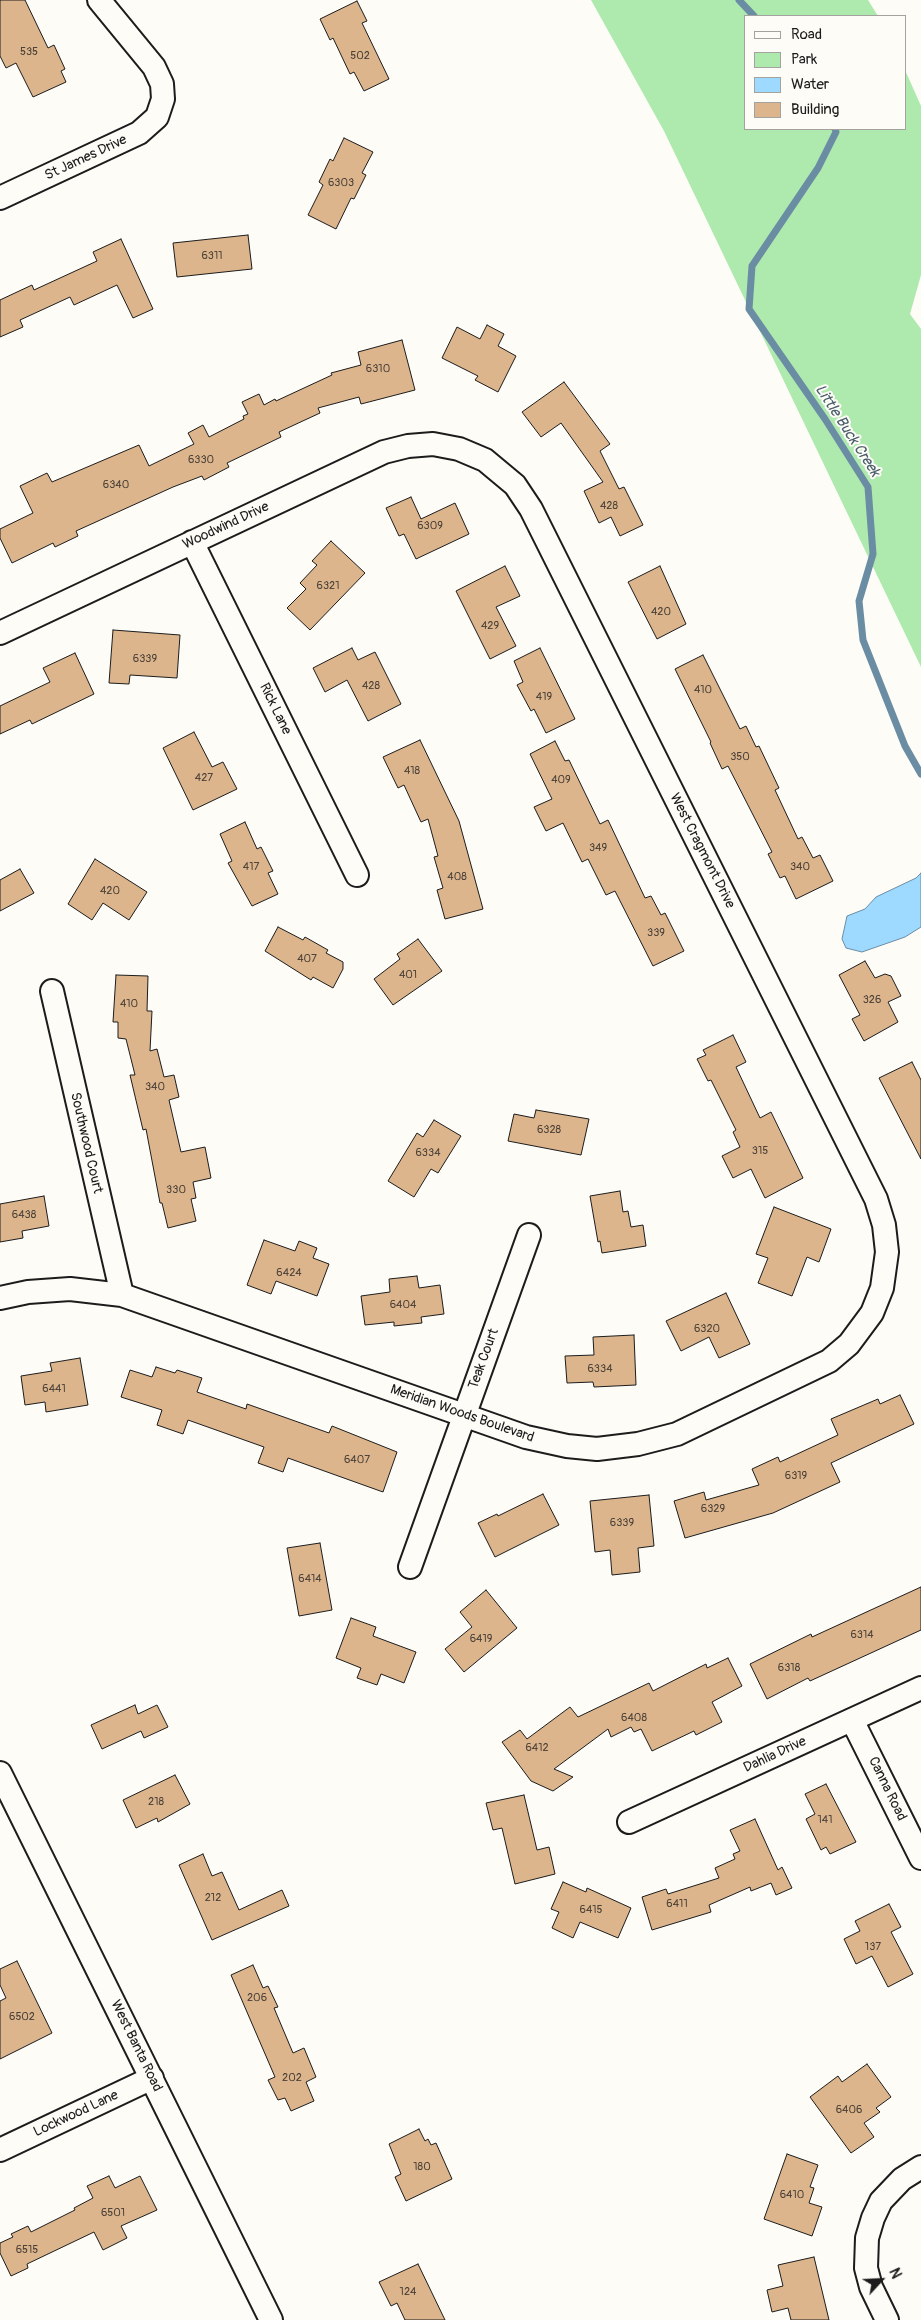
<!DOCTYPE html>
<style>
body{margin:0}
#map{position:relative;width:921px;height:2320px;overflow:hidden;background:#fdfcf7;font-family:Pangolin,sans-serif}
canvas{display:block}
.legend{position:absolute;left:744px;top:15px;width:162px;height:115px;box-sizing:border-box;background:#fdfcf7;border:1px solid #a3a29f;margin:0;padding:6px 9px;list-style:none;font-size:15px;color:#1c1c1c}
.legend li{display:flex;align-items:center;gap:10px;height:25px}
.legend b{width:25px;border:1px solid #a3a29f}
.north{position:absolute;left:856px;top:2255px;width:50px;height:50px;-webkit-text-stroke:4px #fdfcf7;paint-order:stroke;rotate:65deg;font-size:14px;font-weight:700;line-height:20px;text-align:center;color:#1c1c1c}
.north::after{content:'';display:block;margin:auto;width:18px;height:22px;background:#1c1c1c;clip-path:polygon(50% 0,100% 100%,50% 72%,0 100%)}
</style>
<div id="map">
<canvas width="921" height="2320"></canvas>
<ul class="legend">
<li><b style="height:6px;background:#fdfcf7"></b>Road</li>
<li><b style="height:14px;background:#aee9ae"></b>Park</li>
<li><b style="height:14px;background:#9ed9ff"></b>Water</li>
<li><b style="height:14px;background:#dcb58d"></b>Building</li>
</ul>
<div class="north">N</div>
</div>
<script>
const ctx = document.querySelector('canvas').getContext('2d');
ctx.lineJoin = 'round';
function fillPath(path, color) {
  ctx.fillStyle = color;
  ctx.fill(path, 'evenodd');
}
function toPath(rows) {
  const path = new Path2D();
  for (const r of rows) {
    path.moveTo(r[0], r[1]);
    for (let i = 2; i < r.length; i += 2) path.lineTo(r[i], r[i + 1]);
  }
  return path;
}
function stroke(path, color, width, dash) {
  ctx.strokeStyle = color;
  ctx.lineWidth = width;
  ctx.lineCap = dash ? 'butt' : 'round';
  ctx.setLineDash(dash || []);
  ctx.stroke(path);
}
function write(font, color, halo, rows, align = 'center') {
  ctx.font = font + ' Pangolin,sans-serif';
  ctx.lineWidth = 4;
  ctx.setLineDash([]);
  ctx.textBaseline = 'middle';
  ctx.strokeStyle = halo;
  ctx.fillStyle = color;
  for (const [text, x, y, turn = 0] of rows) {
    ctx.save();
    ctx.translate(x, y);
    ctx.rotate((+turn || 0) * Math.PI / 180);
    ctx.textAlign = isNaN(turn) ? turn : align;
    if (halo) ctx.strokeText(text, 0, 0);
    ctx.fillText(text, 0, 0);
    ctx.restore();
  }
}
fillPath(toPath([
 [591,0,868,0,878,16,745,16,745,129,905,129,905,70,921,106,921,275,910,314,921,329,921,667,664,131]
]), '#aee9ae');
const water = toPath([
 [921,873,921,927,905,937,862,952,846,948,842,939,847,916,865,909,876,897,916,878,921,873]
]);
fillPath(water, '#9ed9ff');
stroke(water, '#6a8da4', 1);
stroke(toPath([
 [739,0,754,16],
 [835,129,836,132,818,168,752,266,749,309,825,419,868,487,873,554,859,601,863,640,905,746,921,774]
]), '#6a8da4', 7);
const building = toPath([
 [0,0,25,0,48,48,54,45,65,69,61,71,66,82,33,97,16,63,6,68,0,56,0,0],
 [357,1,367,21,362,23,389,79,364,91,354,72,350,74,333,38,330,40,320,19,357,1],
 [344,138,373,152,362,173,366,175,354,199,351,198,336,229,308,215,323,185,319,182,330,159,333,161,344,138],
 [248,235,252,269,177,277,173,243,248,235],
 [121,239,153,309,133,318,117,285,74,305,70,297,20,320,23,327,0,337,0,300,32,285,34,290,97,261,93,252,121,239],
 [487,325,504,334,498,346,516,356,498,392,475,380,478,376,442,358,457,327,480,339,487,325],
 [402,340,415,390,361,404,359,397,318,408,320,413,279,432,281,437,227,463,229,467,204,480,202,476,173,487,76,531,78,536,55,547,53,543,12,563,0,538,0,529,33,513,20,486,47,473,52,482,139,445,149,466,194,444,188,433,203,425,209,437,244,419,243,416,248,414,242,402,259,394,264,405,275,399,276,401,332,375,331,373,361,365,358,352,402,340],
 [564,382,610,444,600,451,619,489,624,487,643,525,620,536,611,517,599,523,584,491,603,482,561,423,541,437,522,412,564,382],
 [411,497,421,519,455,503,469,534,416,559,404,534,399,536,386,508,411,497],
 [331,541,365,573,310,630,287,608,306,589,300,583,317,565,312,561,331,541],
 [505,566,520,596,496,607,516,646,490,659,456,591,505,566],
 [660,566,686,624,657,639,628,582,660,566],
 [113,630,180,635,177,678,130,675,129,684,109,683,113,630],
 [352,648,358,660,375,652,401,704,368,721,347,680,325,692,313,668,352,648],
 [540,648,575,719,546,733,534,709,531,711,517,685,523,682,514,661,540,648],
 [75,653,94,694,32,724,30,720,0,734,0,706,50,682,43,668,75,653],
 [703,655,740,729,746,726,756,747,759,746,779,788,775,790,798,839,802,837,813,858,820,855,833,881,796,899,785,876,780,878,768,854,772,852,728,766,722,769,710,743,711,742,675,669,703,655],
 [194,732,212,767,223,762,237,789,193,810,163,748,194,732],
 [420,740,459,821,483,909,445,919,437,890,443,888,434,857,438,856,428,819,421,822,404,785,398,788,383,757,420,740],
 [555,741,565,761,569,760,600,824,608,820,645,898,651,896,661,915,665,913,684,951,653,966,615,891,606,895,588,859,582,862,563,823,546,831,534,807,552,799,530,754,555,741],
 [245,822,257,849,261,847,273,871,268,873,278,894,252,906,228,863,232,861,220,834,245,822],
 [95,859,147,892,129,920,103,903,92,920,68,904,95,859],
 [20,869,34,893,0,911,0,880,20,869],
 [278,927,303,940,305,937,328,950,326,953,343,962,343,969,333,988,313,977,311,980,265,951,278,927],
 [418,939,442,971,393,1005,374,979,400,959,397,954,418,939],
 [865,961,875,978,885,974,891,976,901,996,888,1002,898,1022,864,1041,852,1019,860,1015,839,975,865,961],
 [116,975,148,976,147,1011,152,1011,150,1051,157,1049,164,1077,174,1075,179,1097,169,1100,181,1152,205,1147,211,1178,193,1182,196,1198,191,1199,196,1221,168,1228,162,1203,160,1203,146,1129,143,1130,130,1075,135,1075,126,1039,118,1038,118,1022,113,1022,116,975],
 [733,1035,746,1062,736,1067,760,1118,771,1112,803,1178,765,1198,751,1169,733,1178,722,1156,740,1147,733,1132,736,1130,711,1080,708,1081,697,1059,706,1055,703,1050,733,1035],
 [912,1062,921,1080,921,1159,879,1078,912,1062],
 [536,1110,589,1119,581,1155,508,1141,514,1114,534,1118,536,1110],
 [434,1120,461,1136,438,1173,431,1169,414,1197,388,1181,417,1133,423,1137,434,1120],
 [620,1191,623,1212,628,1211,631,1227,643,1225,646,1246,602,1253,600,1241,598,1242,590,1196,620,1191],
 [44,1196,49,1226,22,1231,23,1238,0,1242,0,1204,44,1196],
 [774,1207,831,1229,819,1262,807,1257,792,1296,758,1283,768,1258,756,1254,774,1207],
 [264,1240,295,1251,299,1241,317,1248,313,1258,329,1264,317,1296,276,1281,271,1294,247,1285,264,1240],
 [417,1276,419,1288,440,1285,444,1314,421,1317,422,1323,394,1326,394,1322,365,1325,361,1296,390,1292,389,1279,417,1276],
 [726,1293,750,1344,719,1358,709,1337,681,1351,666,1321,726,1293],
 [634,1335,636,1385,594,1387,593,1382,567,1383,565,1356,594,1355,593,1337,634,1335],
 [80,1358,88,1405,46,1412,45,1402,25,1405,21,1376,52,1371,50,1363,80,1358],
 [156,1367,175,1373,177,1370,202,1378,197,1392,246,1409,247,1404,329,1433,332,1426,397,1452,383,1492,288,1458,283,1472,258,1463,264,1447,188,1420,183,1434,157,1425,162,1410,121,1397,130,1370,152,1377,156,1367],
 [900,1395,914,1424,831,1463,840,1482,773,1513,685,1538,674,1501,704,1492,706,1500,759,1485,752,1469,778,1457,780,1462,838,1435,831,1419,878,1399,880,1404,900,1395],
 [543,1494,559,1525,495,1557,478,1523,497,1514,498,1516,543,1494],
 [649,1495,654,1546,638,1548,640,1572,612,1575,610,1550,595,1552,590,1501,649,1495],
 [320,1543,332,1610,299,1616,287,1548,320,1543],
 [921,1587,921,1630,810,1681,808,1678,767,1699,750,1664,811,1634,812,1637,921,1587],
 [486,1590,517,1628,464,1672,445,1649,472,1627,460,1612,486,1590],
 [351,1618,376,1627,373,1636,416,1652,404,1683,381,1674,377,1685,357,1678,361,1668,336,1658,351,1618],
 [728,1658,742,1686,712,1702,722,1722,696,1735,694,1731,652,1751,641,1729,634,1732,631,1727,611,1737,608,1729,554,1769,573,1777,553,1791,531,1781,502,1742,520,1730,527,1739,570,1707,578,1717,649,1683,653,1691,706,1664,707,1668,728,1658],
 [135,1705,138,1714,157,1705,168,1727,144,1738,141,1731,102,1749,91,1725,135,1705],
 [175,1775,190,1804,158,1822,157,1818,136,1828,123,1800,175,1775],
 [826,1784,856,1842,830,1854,826,1847,821,1850,806,1819,815,1814,805,1794,826,1784],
 [524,1795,537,1850,549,1847,555,1874,515,1884,502,1828,493,1830,486,1803,524,1795],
 [755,1819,778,1870,782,1867,792,1888,776,1895,771,1883,751,1891,750,1887,709,1905,711,1912,652,1930,642,1897,666,1889,668,1894,719,1878,715,1868,735,1859,733,1854,740,1851,730,1830,755,1819],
 [203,1854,212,1876,222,1872,239,1910,282,1890,289,1906,212,1940,179,1865,203,1854],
 [563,1882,586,1892,587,1888,631,1908,618,1938,580,1922,573,1938,552,1928,559,1912,551,1909,563,1882],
 [889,1904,901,1927,891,1932,913,1974,888,1987,872,1956,856,1964,844,1939,860,1931,855,1921,889,1904],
 [17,1961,52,2033,0,2059,0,2001,6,1998,0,1985,0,1969,17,1961],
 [253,1965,263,1988,268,1986,278,2007,274,2008,293,2053,304,2048,316,2077,306,2082,314,2101,291,2111,285,2098,278,2100,268,2080,275,2077,231,1975,253,1965],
 [867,2064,891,2097,876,2108,880,2112,864,2123,874,2137,851,2153,810,2097,838,2076,842,2082,867,2064],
 [419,2129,425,2141,428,2139,431,2145,436,2143,452,2179,406,2201,395,2177,401,2174,389,2144,419,2129],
 [787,2154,818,2165,810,2187,814,2188,809,2203,822,2207,812,2236,764,2219,787,2154],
 [109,2176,115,2188,140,2176,157,2210,121,2226,127,2238,103,2250,94,2232,27,2264,28,2268,11,2276,0,2253,0,2243,13,2237,11,2234,28,2226,31,2232,75,2210,74,2208,93,2198,87,2186,109,2176],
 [814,2257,829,2320,791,2320,788,2308,772,2312,767,2290,783,2286,778,2265,814,2257],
 [418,2264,445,2320,405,2320,397,2303,391,2306,379,2282,418,2264]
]);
fillPath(building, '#dcb58d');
stroke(building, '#1c1c1c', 1);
const minor = toPath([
 [0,198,139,133,157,117,163,99,162,84,154,67,99,0],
 [192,542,357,875],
 [0,633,384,452,408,446,433,444,459,449,485,460,515,485,531,509,876,1199,884,1225,887,1252,882,1288,872,1313,849,1344,829,1361,677,1434,638,1444,597,1449,567,1446,526,1437,122,1295,70,1289,28,1292,0,1298],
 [52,991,122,1295],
 [410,1567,529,1235],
 [852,1720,921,1858],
 [0,1773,271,2320],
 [629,1822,921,1688],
 [0,2150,152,2078],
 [887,2320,871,2287,866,2268,867,2238,873,2218,881,2201,902,2179,921,2167]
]);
stroke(minor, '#1c1c1c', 26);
stroke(minor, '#fdfcf7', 22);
write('11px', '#4c4238', null, [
 ["535",29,52],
 ["502",360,56],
 ["6303",341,183],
 ["6311",212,256],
 ["6310",378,369],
 ["6330",201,460],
 ["6340",116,485],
 ["428",609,506],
 ["6309",430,526],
 ["6321",328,586],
 ["420",661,612],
 ["429",490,626],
 ["6339",145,659],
 ["428",371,686],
 ["410",703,690],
 ["419",544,697],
 ["350",740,757],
 ["418",412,771],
 ["427",204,778],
 ["409",561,780],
 ["349",598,848],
 ["417",251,867],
 ["340",800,867],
 ["408",457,877],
 ["420",110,891],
 ["339",656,933],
 ["407",307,959],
 ["401",408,975],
 ["326",872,1000],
 ["410",129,1004],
 ["340",155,1087],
 ["6328",549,1130],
 ["315",760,1151],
 ["6334",428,1153],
 ["330",176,1190],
 ["6438",24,1215],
 ["6424",289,1273],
 ["6404",403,1305],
 ["6320",707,1329],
 ["6334",600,1369],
 ["6441",54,1389],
 ["6407",357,1460],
 ["6319",796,1476],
 ["6329",713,1509],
 ["6339",622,1523],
 ["6414",310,1579],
 ["6314",862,1635],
 ["6419",481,1639],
 ["6318",789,1668],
 ["6408",634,1718],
 ["6412",537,1748],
 ["218",156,1802],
 ["141",825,1820],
 ["212",213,1898],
 ["6411",677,1904],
 ["6415",591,1910],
 ["137",873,1947],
 ["206",257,1998],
 ["6502",22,2017],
 ["202",292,2078],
 ["6406",849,2110],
 ["180",422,2167],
 ["6410",792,2195],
 ["6501",113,2213],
 ["6515",27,2250],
 ["124",408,2292]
]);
write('14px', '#1c1c1c', '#fdfcf7', [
 ["St James Drive",86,158,-25],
 ["Woodwind Drive",226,526,-25],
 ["Rick Lane",275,709,64],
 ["West Cragmont Drive",702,851,63],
 ["Southwood Court",86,1143,77],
 ["Teak Court",484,1359,-70],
 ["Meridian Woods Boulevard",462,1414,19],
 ["Dahlia Drive",775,1755,-25],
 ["Canna Road",887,1789,64],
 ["West Banta Road",136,2046,64],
 ["Lockwood Lane",76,2114,-25]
]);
write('italic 15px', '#4a5e6b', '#fdfcf7', [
 ["Little Buck Creek",847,431,57]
]);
</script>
